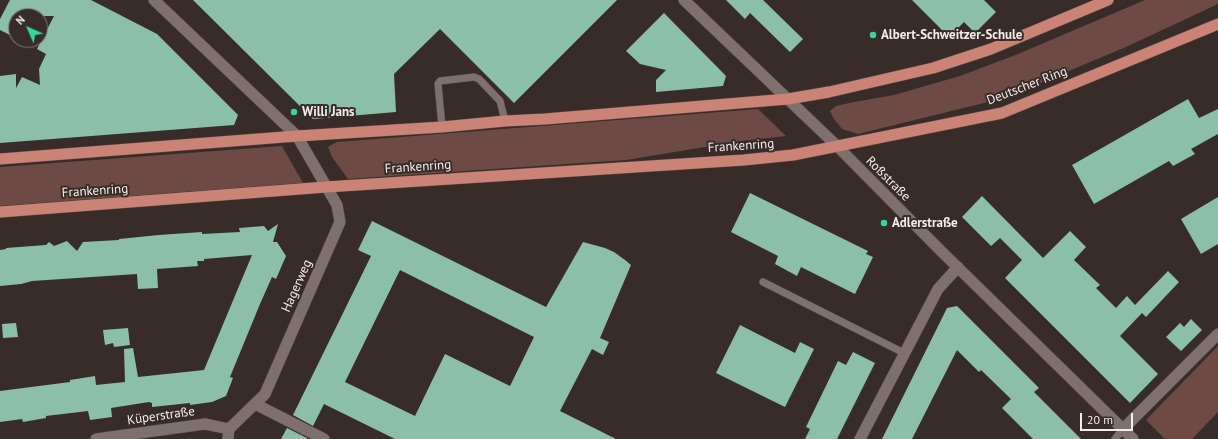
<!DOCTYPE html>
<meta charset="utf-8">
<style>
body{margin:0}
#map{position:relative;width:1218px;height:439px;overflow:hidden;background:#382c29;font-family:"PT Sans",sans-serif}
canvas{display:block}
.north{position:absolute;left:8px;top:8px;width:40px;height:40px;box-sizing:border-box;background:#382c29;border:1px solid #847977;border-radius:50%;rotate:315deg;font-size:11px;font-weight:700;line-height:16px;text-align:center;color:#f5edeb}
.north::after{content:'';display:block;margin:auto;width:14px;height:18px;background:#38d4a6;clip-path:polygon(50% 0,100% 100%,50% 72%,0 100%)}
.scale{position:absolute;left:1080px;top:413px;width:53px;height:18px;box-sizing:border-box;border:2px solid #f5edeb;border-top:0;padding-left:5px;font-size:12px;line-height:14px;white-space:nowrap;color:#f5edeb;-webkit-text-stroke:3px #382c29;paint-order:stroke}
</style>
<div id="map">
<canvas width="1218" height="439"></canvas>
<div class="north">N</div>
<div class="scale">20 m</div>
</div>
<script>
const ctx = document.querySelector('canvas').getContext('2d');
ctx.lineJoin = 'round';
function fillPath(path, color) {
  ctx.fillStyle = color;
  ctx.fill(path, 'evenodd');
}
function toPath(rows) {
  const path = new Path2D();
  for (const r of rows) {
    path.moveTo(r[0], r[1]);
    for (let i = 2; i < r.length; i += 2) path.lineTo(r[i], r[i + 1]);
  }
  return path;
}
function stroke(path, color, width, dash) {
  ctx.strokeStyle = color;
  ctx.lineWidth = width;
  ctx.lineCap = dash ? 'butt' : 'round';
  ctx.setLineDash(dash || []);
  ctx.stroke(path);
}
function write(font, color, halo, rows, align = 'center') {
  ctx.font = font + ' "PT Sans",sans-serif';
  ctx.lineWidth = 4;
  ctx.setLineDash([]);
  ctx.textBaseline = 'middle';
  ctx.strokeStyle = halo;
  ctx.fillStyle = color;
  for (const [text, x, y, turn = 0] of rows) {
    ctx.save();
    ctx.translate(x, y);
    ctx.rotate((+turn || 0) * Math.PI / 180);
    ctx.textAlign = isNaN(turn) ? turn : align;
    if (halo) ctx.strokeText(text, 0, 0);
    ctx.fillText(text, 0, 0);
    ctx.restore();
  }
}
fillPath(toPath([
 [1145,0,1218,0,1218,4,1126,47,1004,98,858,134,842,129,834,119,830,111,836,106,854,102,894,95,960,76,1018,54],
 [758,109,786,136,741,141,626,160,348,179,332,157,328,147,337,142],
 [282,146,303,183,0,206,0,167],
 [1218,346,1218,412,1192,439,1165,439,1146,420]
]), '#6d4b44');
fillPath(toPath([
 [10,0,91,0,157,34,238,115,234,125,0,143,0,76,16,74,16,88,22,77,40,85,39,69,46,54,37,49,54,16,16,16,16,38,0,30,0,19],
 [193,0,617,0,514,103,440,29,394,74,396,112,313,119],
 [726,0,763,0,803,39,790,52,750,13,745,19],
 [912,0,984,0,996,12,975,33,964,22,949,37],
 [664,13,726,76,723,86,656,92,656,80,666,70,640,64,626,51],
 [1188,99,1199,118,1218,109,1218,134,1191,149,1195,154,1173,166,1169,161,1094,204,1072,165],
 [750,193,868,251,866,254,873,257,855,294,801,267,797,276,775,264,778,256,731,232],
 [982,196,1043,258,1070,231,1086,247,1074,260,1100,285,1096,288,1116,308,1127,296,1135,305,1168,271,1179,282,1146,317,1142,313,1120,336,1158,374,1130,403,1005,278,1022,260,1000,238,991,246,962,217],
 [1218,197,1218,244,1201,254,1181,219],
 [372,221,546,307,583,242,605,248,614,252,625,260,631,265,600,338,609,342,603,355,592,349,560,411,616,439,395,439,324,404,313,426,293,415,371,256,358,250],
 [400,270,534,337,510,386,445,354,415,416,345,382],
 [278,224,273,242,277,242,286,256,276,279,272,277,260,304,230,377,233,378,226,396,212,402,190,405,190,403,152,407,152,403,149,402,111,408,112,417,90,420,88,411,46,416,46,418,23,422,22,419,0,422,0,391,70,382,70,380,95,376,96,385,125,382,124,349,133,348,138,377,204,370,252,255,204,259,204,261,197,261,198,266,157,269,158,288,138,289,137,274,32,281,21,284,0,286,0,250,6,249,6,248,46,245,49,242,54,246,67,241,77,251,83,242,119,240,119,239,159,235,202,232,202,234,240,232,239,228,264,226,268,231],
 [957,306,1039,388,1034,392,1081,439,1033,439,1002,408,1011,399,981,370,979,372,957,350,912,439,882,439,947,308],
 [1191,319,1202,330,1181,351,1166,337,1180,323,1184,327],
 [16,323,18,337,3,338,2,324],
 [740,325,795,353,800,342,814,349,785,407,716,373],
 [128,328,130,345,114,347,113,343,105,345,103,330],
 [853,352,875,363,837,439,805,439,810,429,806,427,838,361,846,365],
 [287,428,307,438,307,439,281,439]
]), '#8bbfaa');
const service = toPath([
 [442,127,438,84,440,81,474,77,479,79,500,101,505,121],
 [763,282,904,353],
 [1115,439,1123,429]
]);
const minor = toPath([
 [154,0,297,136,337,205,340,222,265,394,229,429,228,439],
 [684,0,837,146,942,252,1133,439],
 [255,404,324,439],
 [1123,429,1218,334],
 [96,439,205,424,229,429],
 [860,439,938,289,958,267]
]);
const primary = toPath([
 [0,159,297,136,442,127,505,121,545,119,788,99,829,92,933,68,991,49,1108,0],
 [0,212,326,187,744,160,793,155,1002,113,1218,24]
]);
stroke(service, '#524846', 8);
stroke(minor, '#524846', 12);
stroke(primary, '#524846', 12);
stroke(service, '#7e706d', 7);
stroke(minor, '#7e706d', 11);
stroke(primary, '#ca8375', 11);
for (const [x, y, r, color] of [
 [873,35,4,"#38d4a6"],
 [294,112,4,"#38d4a6"],
 [884,223,4,"#38d4a6"]
]) {
  const dot = new Path2D();
  dot.arc(x, y, r, 0, 2 * Math.PI);
  ctx.fillStyle = color;
  ctx.fill(dot);
  stroke(dot, '#382c29', 1.5);
}
write('bold 13px', '#f5edeb', '#382c29', [
 ["Albert-Schweitzer-Schule",881,35],
 ["Willi Jans",302,112],
 ["Adlerstraße",892,223]
], 'left');
write('13px', '#f5edeb', '#382c29', [
 ["Deutscher Ring",1027,86,-21],
 ["Frankenring",741,146,-4],
 ["Frankenring",418,167,-4],
 ["Roßstraße",888,179,45],
 ["Frankenring",95,191,-4],
 ["Hagerweg",297,286,-66],
 ["Küperstraße",161,416,-8]
]);
</script>
